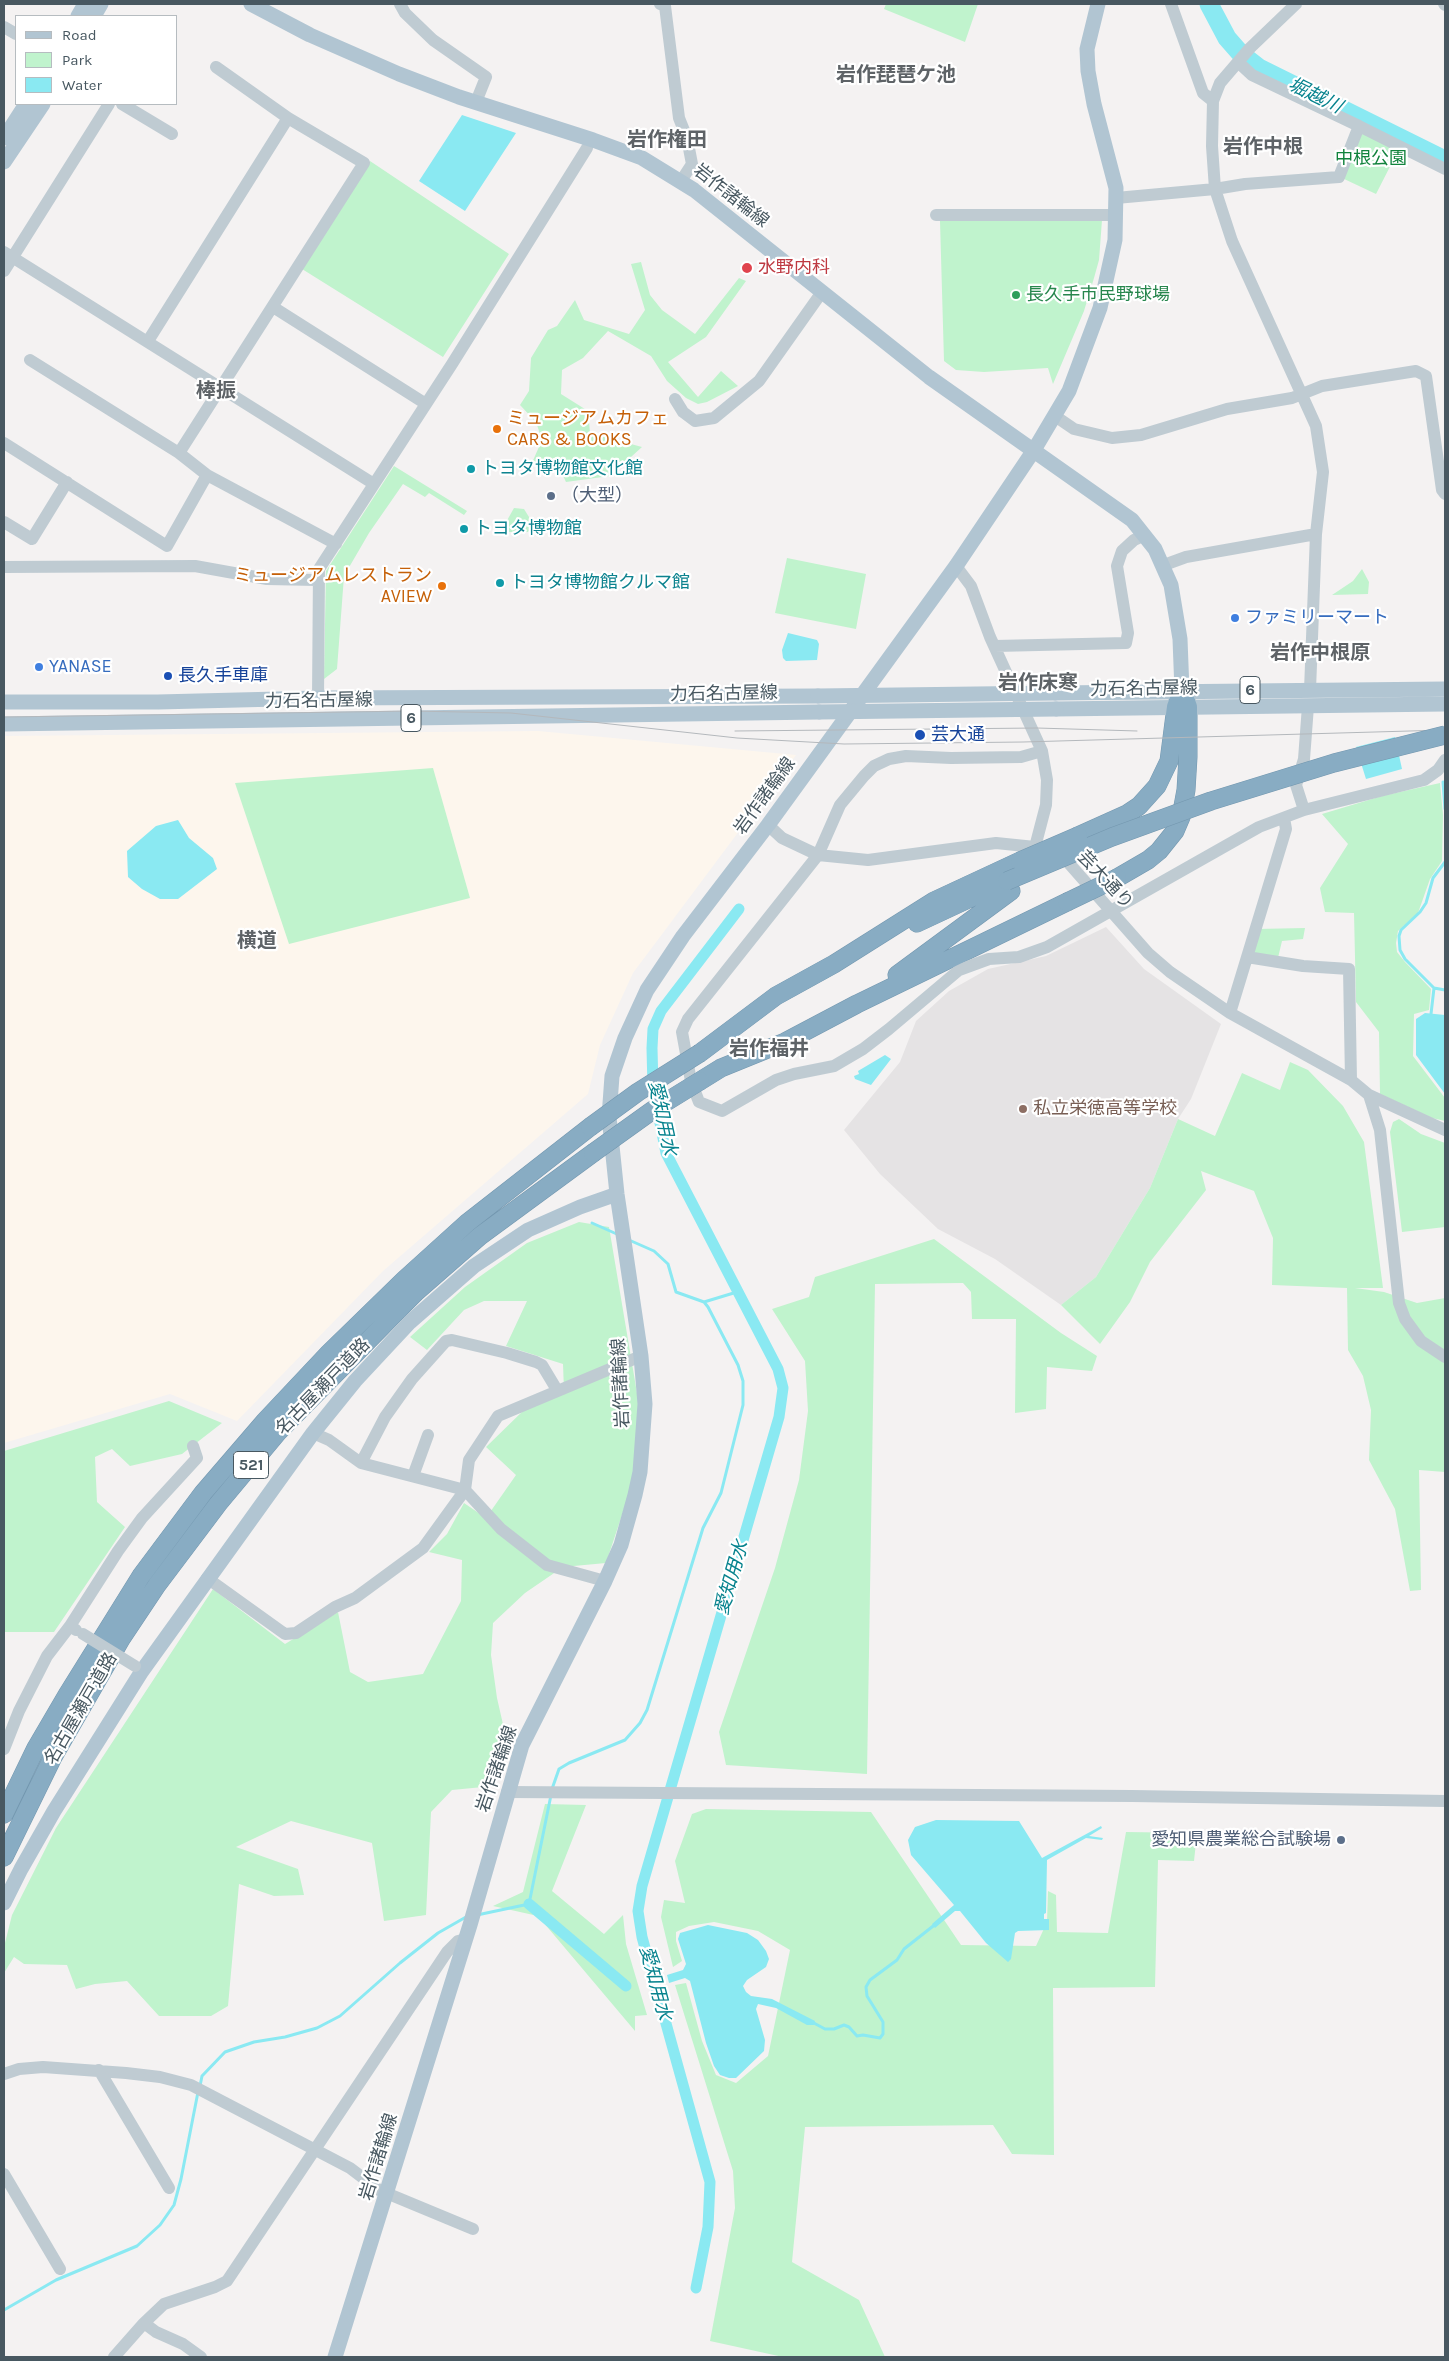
<!DOCTYPE html>
<meta charset="utf-8">
<style>
body{margin:0}
#map{position:relative;width:1449px;height:2361px;overflow:hidden;background:#f4f2f2;font-family:Karla,sans-serif}
canvas{display:block}
.frame{position:absolute;inset:0;border:5px solid #485861;pointer-events:none}
.legend{position:absolute;left:15px;top:15px;width:162px;height:90px;box-sizing:border-box;background:#fff;border:1px solid #b6bcc0;margin:0;padding:6px 9px;list-style:none;font-size:15px;color:#485861}
.legend li{display:flex;align-items:center;gap:10px;height:25px}
.legend b{width:25px;border:1px solid #b6bcc0}
</style>
<div id="map">
<canvas width="1449" height="2361"></canvas>
<div class="frame"></div>
<ul class="legend">
<li><b style="height:6px;background:#b1c5d2"></b>Road</li>
<li><b style="height:14px;background:#c0f3cd"></b>Park</li>
<li><b style="height:14px;background:#8ae9f2"></b>Water</li>
</ul>
</div>
<script>
const ctx = document.querySelector('canvas').getContext('2d');
ctx.lineJoin = 'round';
function fillPath(path, color) {
  ctx.fillStyle = color;
  ctx.fill(path, 'evenodd');
}
function toPath(rows) {
  const path = new Path2D();
  for (const r of rows) {
    path.moveTo(r[0], r[1]);
    for (let i = 2; i < r.length; i += 2) path.lineTo(r[i], r[i + 1]);
  }
  return path;
}
function stroke(path, color, width, dash) {
  ctx.strokeStyle = color;
  ctx.lineWidth = width;
  ctx.lineCap = dash ? 'butt' : 'round';
  ctx.setLineDash(dash || []);
  ctx.stroke(path);
}
function write(font, color, halo, rows, align = 'center') {
  ctx.font = font + ' Karla,"Noto Sans JP",sans-serif';
  ctx.lineWidth = 4.5;
  ctx.setLineDash([]);
  ctx.textBaseline = 'middle';
  ctx.strokeStyle = halo;
  ctx.fillStyle = color;
  for (const [text, x, y, turn = 0] of rows) {
    ctx.save();
    ctx.translate(x, y);
    ctx.rotate((+turn || 0) * Math.PI / 180);
    ctx.textAlign = isNaN(turn) ? turn : align;
    if (halo) ctx.strokeText(text, 0, 0);
    ctx.fillText(text, 0, 0);
    ctx.restore();
  }
}
fillPath(toPath([
 [538,731,796,755,633,973,600,1045,588,1094,383,1271,237,1421,170,1394,4,1443,4,736]
]), '#fdf6ed');
fillPath(toPath([
 [1106,927,1144,969,1221,1024,1191,1099,1178,1119,1150,1188,1096,1277,1061,1305,995,1259,938,1229,880,1174,844,1130,900,1062,916,1021,949,991,988,969,1046,956]
]), '#e5e3e4');
fillPath(toPath([
 [886,4,978,4,965,42,884,9],
 [1360,130,1399,149,1376,194,1342,178],
 [370,161,509,254,443,357,302,269],
 [1102,220,1099,260,1094,278,1084,311,1053,384,1048,368,984,372,956,370,944,361,940,221],
 [641,262,650,295,662,310,695,334,739,278,746,281,706,337,668,362,698,397,721,371,738,386,707,402,698,404,686,398,667,381,651,356,608,331,583,358,562,370,561,394,588,411,590,433,642,447,610,476,566,482,558,465,531,465,542,440,536,422,520,405,529,391,531,358,548,330,557,326,575,300,584,320,629,334,645,310,631,264],
 [394,466,467,511,464,515,429,493,425,497,403,484,369,533,344,576,337,669,324,679,326,571],
 [514,508,524,509,534,525,528,532,508,532,505,524],
 [787,558,866,574,856,629,775,613],
 [1362,569,1369,582,1368,594,1332,595,1353,581],
 [433,768,470,898,289,944,235,783],
 [1440,783,1443,815,1442,861,1430,879,1418,913,1398,931,1396,943,1397,952,1405,962,1431,989,1429,1010,1414,1014,1413,1056,1445,1098,1445,1121,1432,1118,1380,1094,1379,1032,1356,1002,1354,913,1325,912,1320,888,1348,844,1322,814,1382,796],
 [1305,928,1303,939,1282,941,1277,962,1247,957,1256,929],
 [1290,1062,1308,1070,1343,1106,1364,1142,1383,1288,1355,1288,1384,1292,1417,1303,1445,1298,1445,1472,1419,1470,1421,1590,1410,1591,1395,1509,1369,1460,1371,1410,1363,1376,1348,1350,1347,1288,1272,1285,1273,1238,1254,1191,1201,1171,1206,1190,1150,1262,1130,1302,1100,1344,1061,1305,1096,1277,1150,1188,1178,1119,1215,1136,1242,1073,1280,1090],
 [1399,1119,1421,1134,1445,1143,1445,1227,1402,1232,1390,1132,1393,1122],
 [579,1222,609,1227,639,1405,632,1485,606,1563,563,1567,525,1593,493,1623,491,1655,497,1698,510,1755,483,1787,452,1790,431,1812,426,1915,384,1921,372,1843,291,1821,236,1847,298,1869,304,1895,274,1896,239,1884,228,2006,211,2016,159,2016,127,1981,95,1984,76,1989,67,1965,24,1964,14,1957,4,1973,4,1947,12,1915,56,1828,213,1589,285,1644,338,1612,350,1672,368,1682,423,1674,461,1601,462,1560,429,1552,447,1534,464,1503,486,1518,516,1475,486,1447,527,1407,564,1391,563,1364,506,1346,527,1301,484,1301,464,1310,427,1350,410,1337,465,1287,527,1243],
 [934,1239,1061,1333,1097,1356,1092,1371,1047,1367,1046,1409,1015,1413,1016,1319,972,1319,971,1292,963,1283,875,1284,867,1774,726,1765,719,1732,775,1568,799,1480,808,1411,805,1361,772,1309,809,1297,815,1277],
 [169,1401,222,1423,182,1454,130,1466,112,1449,95,1457,97,1502,125,1527,54,1632,4,1632,4,1451],
 [545,1804,586,1805,552,1891,604,1934,623,1915,626,1944,647,2015,635,2016,635,2031,538,1916,493,1906,523,1892],
 [706,1809,871,1812,961,1945,1036,1946,1047,1922,1048,1891,1056,1895,1057,1932,1108,1933,1126,1832,1197,1833,1194,1861,1158,1860,1155,1987,1053,1988,1054,2155,1012,2154,993,2125,805,2127,792,2262,859,2300,885,2357,783,2357,710,2341,735,2208,733,2171,675,1985,686,1983,702,2041,716,2075,736,2083,768,2056,790,1950,758,1931,714,1922,689,1926,676,1932,676,1941,682,1961,673,1967,661,1917,664,1900,685,1903,675,1861,692,1814]
]), '#c0f3cd');
fillPath(toPath([
 [462,115,516,133,465,211,419,181],
 [788,633,817,640,819,644,817,660,786,661,783,658,782,650],
 [1395,737,1402,769,1366,779,1356,747],
 [178,820,189,838,213,858,217,869,178,899,160,899,142,889,128,877,127,851,156,826],
 [1425,1013,1445,1015,1445,1094,1416,1055,1416,1019],
 [885,1055,891,1059,871,1085,855,1079,854,1076,859,1074,858,1071],
 [936,1820,1019,1821,1042,1858,1101,1826,1102,1828,1089,1836,1103,1838,1102,1840,1086,1838,1047,1860,1046,1913,1044,1914,1044,1919,1049,1919,1049,1930,1018,1931,1015,1933,1011,1959,1008,1962,986,1943,960,1911,955,1911,935,1928,932,1924,954,1905,911,1855,908,1840,915,1827],
 [708,1925,747,1933,758,1940,766,1951,769,1959,766,1967,747,1980,743,1986,746,1992,751,1996,772,1999,815,2021,814,2025,807,2025,776,2008,758,2004,756,2009,765,2040,764,2051,736,2078,729,2078,720,2075,714,2066,706,2043,690,1981,685,1978,669,1983,667,1975,683,1970,686,1964,678,1939,680,1933]
]), '#8ae9f2');
stroke(toPath([
 [1443,782,1445,809],
 [1434,988,1445,990],
 [1431,1014,1434,988,1405,959,1400,950,1399,936,1401,930,1420,912,1426,903,1433,878,1445,862],
 [592,1223,619,1235],
 [704,1302,737,1292],
 [552,1789,559,1769,569,1763,625,1740,640,1723,647,1710,703,1528,721,1493,743,1405,743,1381,738,1365,708,1307,704,1302,676,1292,668,1264,654,1251,629,1240],
 [477,1915,529,1904,551,1795],
 [812,2022,825,2029,834,2029,844,2025,849,2027,857,2036,863,2035,880,2038,883,2034,883,2022,867,1996,866,1987,870,1980,897,1960,904,1949,937,1923],
 [200,2086,202,2076,225,2052,254,2042,285,2037,317,2028,340,2016,400,1963,438,1933,466,1917],
 [4,2310,56,2280,137,2246,160,2225,174,2205,181,2179,198,2092]
]), '#8ae9f2', 3);
stroke(toPath([
 [529,1904,626,1986],
 [696,2288,708,2227,710,2182,642,1937,638,1911,642,1886,779,1417,783,1388,778,1369,666,1153,653,1088,652,1048,653,1029,661,1011,739,909]
]), '#8ae9f2', 11);
stroke(toPath([
 [1209,4,1227,38,1241,54,1259,68,1445,160]
]), '#8ae9f2', 19);
const highway = toPath([
 [1078,836,1127,814,1139,806,1157,786,1169,761,1176,707,1182,691],
 [1117,878,1148,860,1159,851,1175,831,1181,817,1186,790,1188,757,1188,707,1182,691],
 [917,923,1007,881],
 [897,975,1011,891],
 [700,1053,776,996,834,964,934,901,1020,861],
 [700,1081,721,1068,785,1042,857,1004,1067,902],
 [4,1814,36,1748,67,1695,141,1576,203,1493,265,1421,329,1353,404,1280,467,1223,590,1127],
 [4,1857,53,1757,121,1639,157,1585,218,1504,279,1431,416,1292,480,1236,593,1153]
]);
stroke(highway, '#7397af', 19);
stroke(toPath([
 [400,4,405,13,433,40,486,77,476,102],
 [660,4,665,6,679,118,687,138,692,164,681,181],
 [1171,4,1203,93,1213,101],
 [1296,4,1250,48,1220,83,1213,101,1212,146,1215,189,1232,241,1316,426,1323,472,1316,534,1310,690],
 [1444,4,1445,5],
 [4,27,16,34],
 [216,67,288,118],
 [122,104,172,134],
 [1359,126,1445,169],
 [1116,198,1215,189,1245,184,1339,177,1359,126,1252,75,1238,62],
 [936,215,1116,215],
 [4,252,374,484],
 [4,271,109,104],
 [273,307,426,404],
 [148,341,288,118,364,163,179,453],
 [675,399,683,412,695,421,714,418,759,381,822,292],
 [1055,416,1074,429,1112,438,1141,435,1227,409,1292,398,1322,386,1416,371,1426,376,1442,490,1445,494],
 [4,443,167,546,207,475,179,453,30,360],
 [207,475,336,544],
 [4,522,32,539,67,482],
 [1164,565,1186,557,1316,534],
 [956,566,971,586,990,637,1042,751,1047,780,1046,805,1035,847],
 [4,567,195,566,267,579,317,580],
 [995,646,1126,643,1128,633,1117,566,1122,551,1134,540,1145,535],
 [318,698,319,569,452,364,587,148],
 [1042,751,1021,757,951,758,906,756,889,759,874,766,864,776,840,805,818,855,688,1019,682,1032,691,1081,699,1102,722,1111,776,1080,794,1074,834,1066,863,1049,889,1029,959,970,989,959,1019,957,1047,947,1259,827,1304,810,1424,780,1438,770,1445,760],
 [1304,810,1296,785,1304,759,1308,706],
 [768,825,782,838,818,855,868,860,996,843,1035,847,1066,860,1148,953,1170,972,1230,1013,1351,1080,1369,1095,1445,1130],
 [1247,957,1303,966,1349,969,1351,1080],
 [1230,1013,1286,829,1284,818],
 [1369,1095,1380,1130,1399,1303,1405,1319,1421,1341,1445,1357],
 [313,1433,329,1440,361,1463,465,1490,501,1529,547,1565,605,1581],
 [361,1463,385,1417,412,1379,446,1341,452,1340,507,1353,536,1362,542,1365,557,1390],
 [413,1476,428,1435],
 [207,1578,285,1634,296,1633,335,1607,355,1598,423,1548,465,1490,469,1460,498,1416,641,1356],
 [70,1626,118,1551,142,1518,197,1458,193,1446],
 [4,1749,19,1711,47,1656,70,1626,76,1630],
 [507,1792,1132,1796,1445,1801],
 [99,2070,169,2188],
 [4,2074,19,2069,43,2067,126,2073,160,2077,191,2085,350,2168,379,2190,473,2229],
 [4,2174,60,2269],
 [144,2323,156,2332,183,2344,201,2357],
 [114,2357,144,2323,164,2304,215,2287,227,2281,447,1952,458,1941,466,1939]
]), '#bfcbd2', 12);
stroke(toPath([
 [251,4,310,35,399,74,459,97,593,140,642,158,694,190,929,377,1132,520,1155,549,1171,585,1180,639,1182,691],
 [78,16,85,4],
 [94,16,101,4],
 [4,138,26,104],
 [4,162,43,104],
 [1055,693,1445,689],
 [4,702,158,702,318,698,818,696],
 [1056,709,1445,704],
 [4,724,819,712],
 [4,1903,21,1869,54,1811,142,1671,313,1433,355,1381,410,1322,474,1266,528,1230,580,1207,617,1194],
 [335,2357,470,1925,522,1745,605,1581,621,1545,635,1495,640,1472,645,1404,641,1356,617,1194,609,1117,612,1076,625,1038,647,990,683,936,768,825,956,566,1034,450,1069,391,1100,308,1115,240,1116,188,1094,104,1088,71,1087,49,1098,4]
]), '#b1c5d2', 15);
stroke(highway, '#88acc3', 18);
stroke(toPath([
 [4,717,412,711,511,713,737,738,844,744,1023,742,1445,730],
 [735,731,1037,728,1137,731]
]), '#b4b8bc', 1);
const highwayBridge = toPath([
 [1020,861,1078,836],
 [1007,881,1112,837,1211,801,1334,763,1445,735],
 [1067,902,1117,878],
 [590,1127,638,1092,700,1053],
 [593,1153,653,1110,700,1081]
]);
stroke(highwayBridge, '#7397af', 19, []);
stroke(toPath([
 [83,1634,135,1666]
]), '#bfcbd2', 12);
stroke(toPath([
 [818,696,1055,693],
 [819,712,1056,709]
]), '#b1c5d2', 15);
stroke(highwayBridge, '#88acc3', 18);
for (const [x, y, r, color] of [
 [747,268,6,"#e0444e"],
 [1016,295,5,"#2e9e5b"],
 [497,429,5,"#e8710a"],
 [471,469,5,"#0f9aa8"],
 [551,496,5,"#5c6f8a"],
 [464,529,5,"#0f9aa8"],
 [500,583,5,"#0f9aa8"],
 [442,586,5,"#e8710a"],
 [1235,618,5,"#3f7fe0"],
 [39,667,5,"#3f7fe0"],
 [168,676,5,"#1a4fb4"],
 [920,735,6,"#1a4fb4"],
 [1023,1109,5,"#8d6e63"],
 [1341,1840,5,"#5c6f8a"]
]) {
  const dot = new Path2D();
  dot.arc(x, y, r, 0, 2 * Math.PI);
  ctx.fillStyle = color;
  ctx.fill(dot);
  stroke(dot, '#fff', 2);
}
for (const [x, y, w] of [
 [1250,690,20],
 [411,718,20],
 [251,1465,35]
]) {
  const box = new Path2D();
  box.roundRect(x - w / 2, y - 13.5, w, 27, 4);
  ctx.fillStyle = '#fff';
  ctx.fill(box);
  stroke(box, '#485861', 1);
}
write('bold 16px', '#485861', null, [
 ["6",1250,690],
 ["6",411,718],
 ["521",251,1465]
]);
write('18px', '#12833d', '#fff', [
 ["中根公園",1371,159]
]);
write('18px', '#485861', '#fff', [
 ["岩作諸輪線",731,196,38],
 ["力石名古屋線",1144,689,-1],
 ["力石名古屋線",724,694,-1],
 ["力石名古屋線",319,701,-1],
 ["岩作諸輪線",765,796,-54],
 ["芸大通り",1105,880,47],
 ["岩作諸輪線",621,1383,-93],
 ["名古屋瀬戸道路",323,1387,-46],
 ["名古屋瀬戸道路",81,1709,-60],
 ["岩作諸輪線",497,1769,-71],
 ["岩作諸輪線",379,2157,-73]
]);
write('18px', '#be3a42', '#fff', [
 ["水野内科",758,268]
], 'left');
write('18px', '#27864d', '#fff', [
 ["長久手市民野球場",1026,295]
], 'left');
write('18px', '#c56008', '#fff', [
 ["ミュージアムカフェ",507,419],
 ["CARS & BOOKS",507,440],
 ["ミュージアムレストラン",432,576,"right"],
 ["AVIEW",432,597,"right"]
], 'left');
write('18px', '#0d838f', '#fff', [
 ["トヨタ博物館文化館",481,469],
 ["トヨタ博物館",474,529],
 ["トヨタ博物館クルマ館",510,583]
], 'left');
write('18px', '#4e5e75', '#fff', [
 ["（大型）",561,496],
 ["愛知県農業総合試験場",1331,1840,"right"]
], 'left');
write('18px', '#366cbe', '#fff', [
 ["ファミリーマート",1245,618],
 ["YANASE",49,667]
], 'left');
write('18px', '#164399', '#fff', [
 ["長久手車庫",178,676],
 ["芸大通",931,735]
], 'left');
write('18px', '#785e54', '#fff', [
 ["私立栄徳高等学校",1033,1109]
], 'left');
write('italic 19px', '#07838e', '#fff', [
 ["堀越川",1315,96,26],
 ["愛知用水",662,1118,78],
 ["愛知用水",732,1578,-74],
 ["愛知用水",655,1983,75]
]);
write('bold 20px', '#5e6367', '#fff', [
 ["岩作琵琶ケ池",896,75],
 ["岩作権田",667,140],
 ["岩作中根",1263,147],
 ["棒振",216,391],
 ["岩作中根原",1320,653],
 ["岩作床寒",1038,683],
 ["横道",257,941],
 ["岩作福井",769,1049]
]);
</script>
